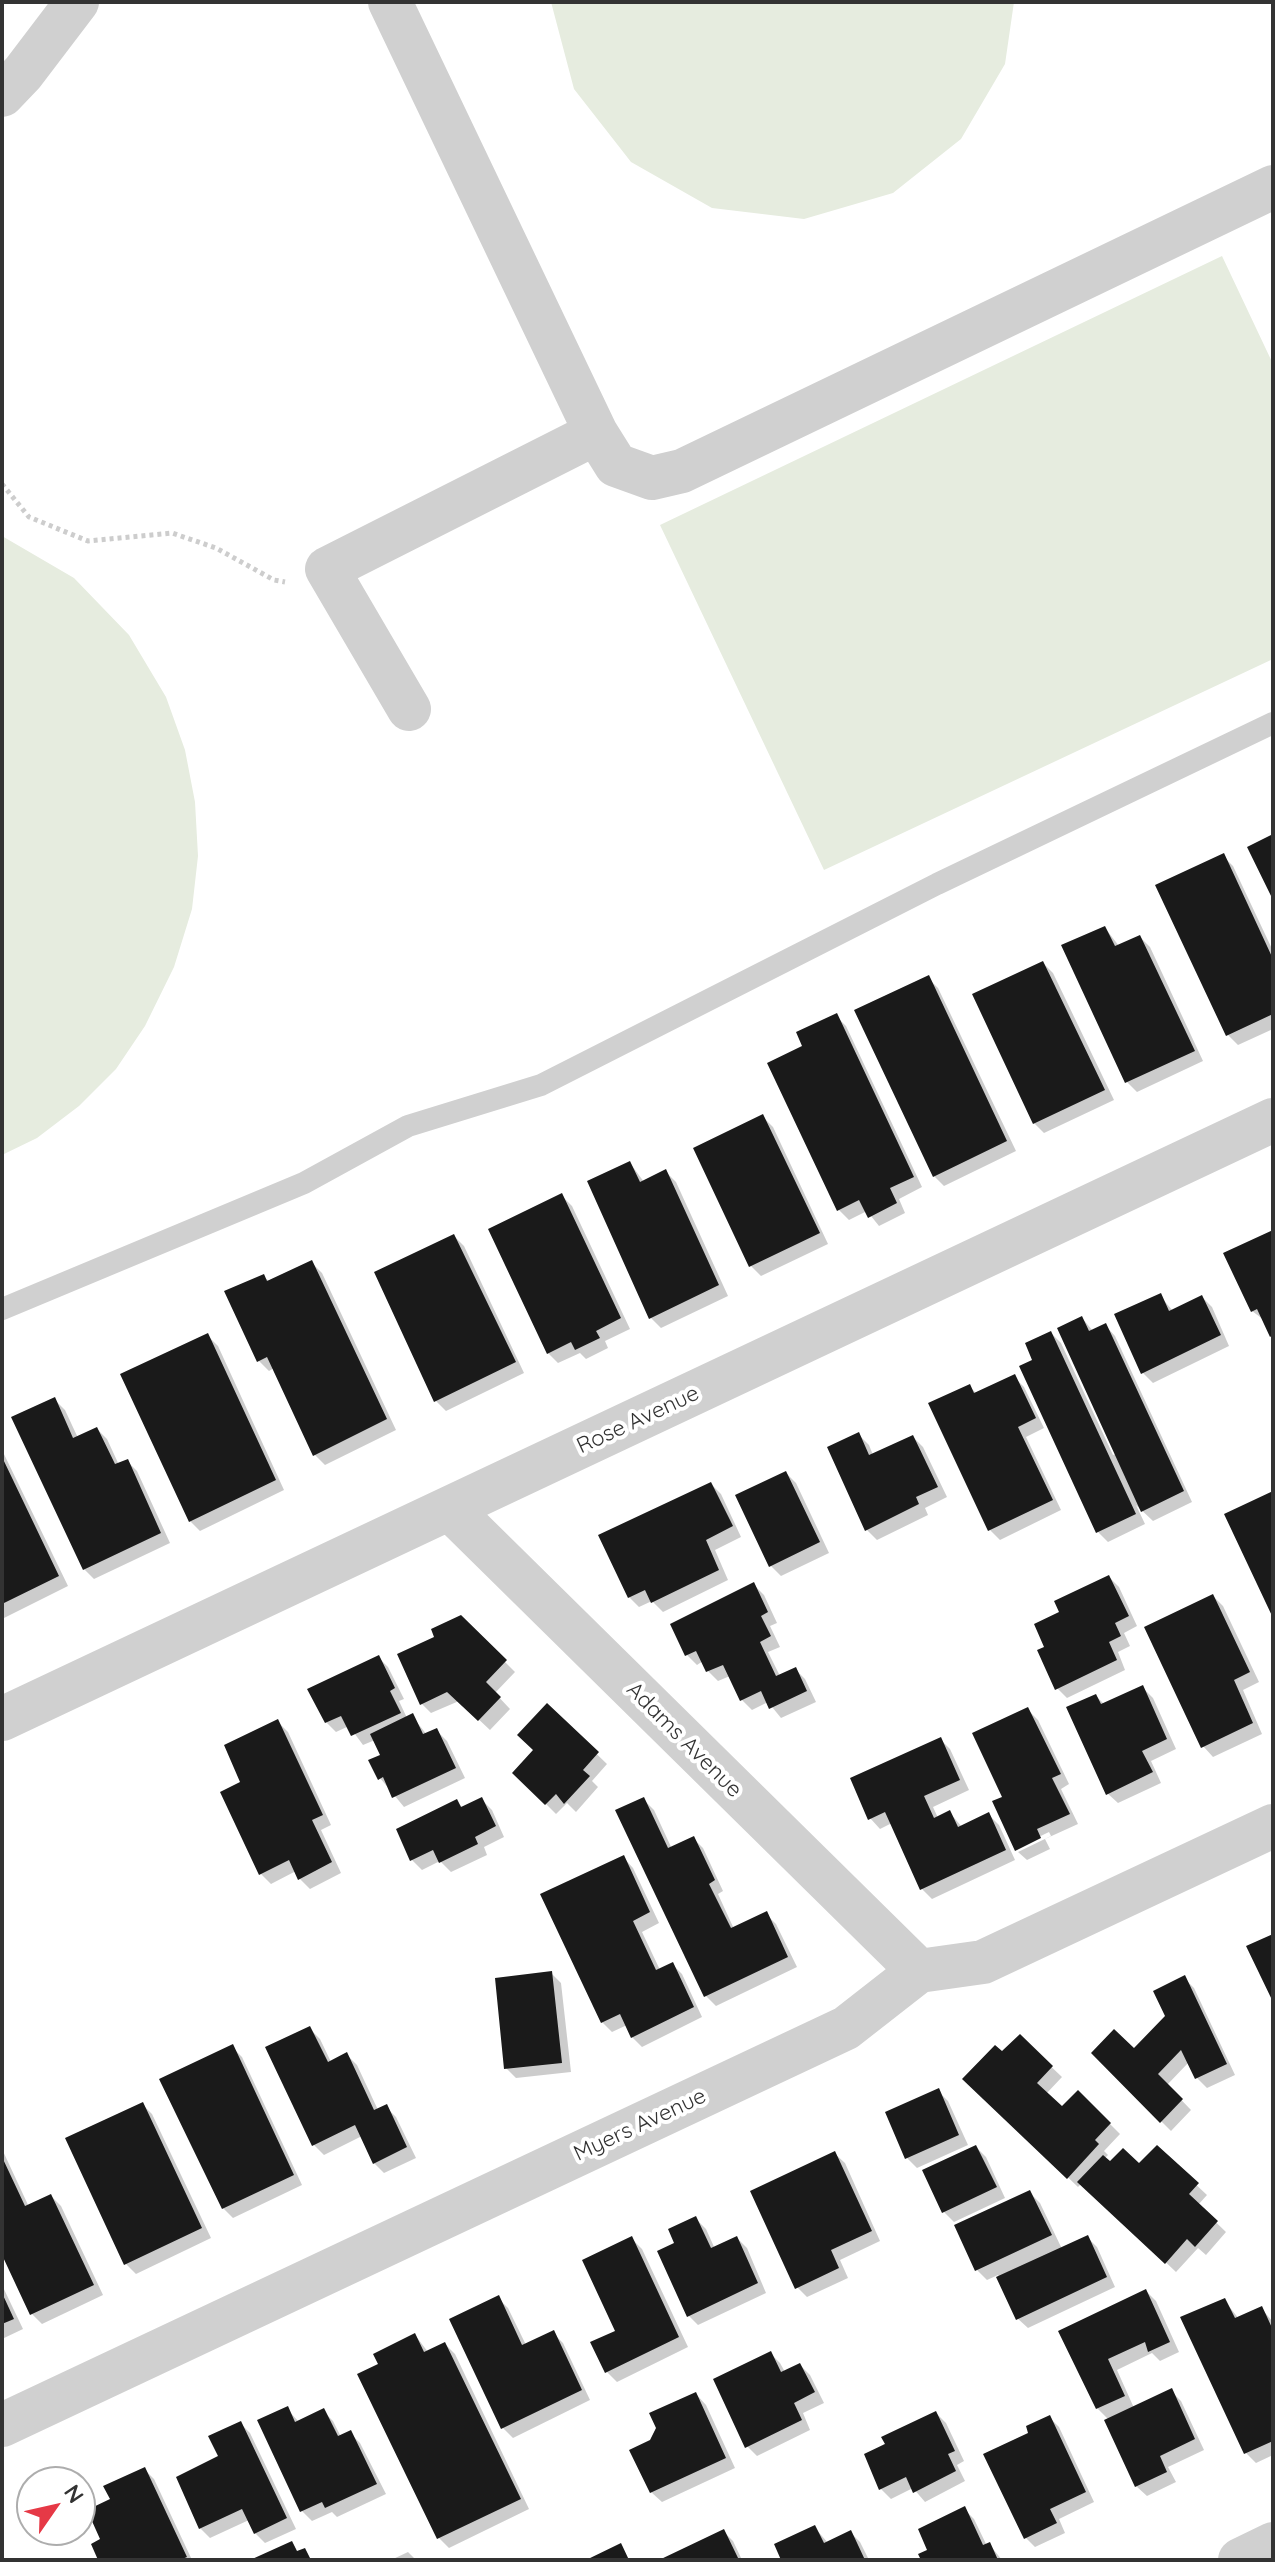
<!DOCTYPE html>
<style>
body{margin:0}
#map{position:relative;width:1275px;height:2562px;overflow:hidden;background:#fff;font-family:Quicksand,sans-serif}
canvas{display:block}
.frame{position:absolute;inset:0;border:4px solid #333;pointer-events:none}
.north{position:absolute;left:16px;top:2466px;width:80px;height:80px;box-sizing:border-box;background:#fff;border:2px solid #adadad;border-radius:50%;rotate:56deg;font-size:22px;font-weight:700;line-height:32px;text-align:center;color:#333}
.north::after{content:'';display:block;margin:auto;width:28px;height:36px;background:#e63946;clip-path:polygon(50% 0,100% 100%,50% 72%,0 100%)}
</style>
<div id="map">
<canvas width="1275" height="2562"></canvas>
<div class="frame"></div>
<div class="north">N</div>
</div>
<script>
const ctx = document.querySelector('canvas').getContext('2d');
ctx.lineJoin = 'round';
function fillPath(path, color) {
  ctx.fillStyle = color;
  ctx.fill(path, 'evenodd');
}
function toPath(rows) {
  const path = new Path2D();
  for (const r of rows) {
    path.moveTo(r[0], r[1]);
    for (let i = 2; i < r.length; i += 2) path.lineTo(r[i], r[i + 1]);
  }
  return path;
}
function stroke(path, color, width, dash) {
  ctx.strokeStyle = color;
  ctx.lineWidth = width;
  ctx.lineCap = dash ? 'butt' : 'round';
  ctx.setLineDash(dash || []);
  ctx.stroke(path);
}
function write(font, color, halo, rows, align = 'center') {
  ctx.font = font + ' Quicksand,sans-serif';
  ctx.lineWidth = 8;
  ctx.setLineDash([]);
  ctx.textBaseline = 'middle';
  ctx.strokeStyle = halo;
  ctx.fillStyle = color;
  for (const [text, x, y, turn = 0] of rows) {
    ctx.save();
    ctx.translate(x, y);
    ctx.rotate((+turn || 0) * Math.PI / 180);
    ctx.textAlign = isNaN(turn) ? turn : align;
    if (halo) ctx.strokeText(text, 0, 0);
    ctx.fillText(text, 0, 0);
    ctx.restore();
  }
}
fillPath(toPath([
 [551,2,1014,2,1005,64,961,139,893,193,804,219,712,208,631,162,574,89],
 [1222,256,1273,364,1273,659,824,870,660,525],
 [2,536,74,578,129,635,166,697,185,750,195,802,198,856,192,909,174,967,145,1026,116,1069,79,1106,37,1138,2,1155]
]), '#e6ecdf');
fillPath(toPath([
 [1223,856,1233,866,1273,951,1273,1029,1238,1045,1228,1035],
 [1105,928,1119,946,1140,937,1150,947,1203,1061,1137,1092,1127,1082,1064,946],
 [1043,963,1053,973,1114,1100,1044,1133,1034,1123],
 [928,978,938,988,1016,1151,944,1186,934,1176],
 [836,1016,846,1026,922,1187,899,1199,905,1213,879,1226,867,1211,849,1220,839,1210,770,1064,804,1047],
 [763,1117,773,1127,828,1244,761,1276,751,1266],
 [630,1163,644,1182,666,1172,676,1182,728,1296,661,1328,651,1318],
 [562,1196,572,1206,630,1329,605,1341,608,1348,586,1359,580,1353,558,1363,548,1353],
 [1273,1232,1273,1337,1264,1320,1252,1311],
 [454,1236,464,1246,524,1373,446,1411,436,1401,376,1273],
 [312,1263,322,1273,396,1430,325,1465,315,1455,274,1368,269,1371,259,1361,263,1276,270,1282],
 [1160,1296,1173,1311,1202,1297,1212,1307,1229,1346,1153,1383,1143,1373,1117,1315],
 [1082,1318,1093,1331,1105,1325,1115,1336,1192,1502,1153,1521,1136,1505,1145,1524,1108,1542,1098,1532,1035,1361,1051,1333,1061,1343,1113,1455,1116,1454],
 [208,1336,218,1346,284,1490,200,1531,190,1521],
 [1014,1377,1024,1387,1044,1428,1026,1437,1061,1510,1000,1540,990,1530,969,1386,977,1394],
 [55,1400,65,1410,78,1438,97,1429,107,1439,119,1465,127,1461,137,1471,170,1543,94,1579,84,1569],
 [859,1435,869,1445,873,1455,913,1437,923,1447,947,1497,925,1508,928,1515,877,1540,867,1530],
 [2,1450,68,1586,2,1619],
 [786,1473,796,1483,829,1553,781,1576,771,1566],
 [711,1484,721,1494,741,1537,715,1550,728,1580,663,1612,652,1601,639,1607,629,1597],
 [1109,1577,1119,1587,1137,1626,1124,1633,1130,1646,1118,1652,1125,1670,1067,1698,1057,1688,1047,1648,1062,1613],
 [754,1585,764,1595,777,1623,770,1626,780,1647,768,1652,780,1676,795,1669,805,1679,816,1702,781,1718,768,1702,752,1710,742,1700,730,1676,718,1681,708,1671,703,1661,697,1665,687,1655],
 [1213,1596,1223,1606,1259,1682,1243,1690,1262,1734,1213,1757,1203,1746],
 [460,1617,515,1672,495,1693,510,1709,490,1730,459,1701,431,1713,421,1703,437,1638],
 [378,1657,388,1667,404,1699,399,1701,407,1718,412,1716,427,1735,437,1731,447,1741,465,1778,404,1807,380,1778,382,1756,375,1740,363,1745,349,1726,336,1732,326,1722],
 [1143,1688,1153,1698,1176,1749,1151,1761,1161,1783,1118,1803,1107,1793,1096,1696,1105,1705],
 [547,1706,607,1764,592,1781,598,1787,576,1812,567,1803,556,1814,515,1773,536,1750],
 [1028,1710,1038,1720,1069,1784,1061,1789,1078,1824,1045,1839,1050,1849,1027,1860,1018,1852,1051,1836,1049,1832,1018,1847,1018,1851,1004,1798],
 [278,1722,288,1732,331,1825,321,1830,341,1873,310,1889,300,1879,296,1871,271,1884,261,1874,242,1783],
 [940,1739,950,1749,969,1790,933,1807,938,1818,950,1813,962,1827,989,1815,999,1825,1015,1860,932,1899,922,1889,892,1823,880,1829,870,1818],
 [482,1800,492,1810,504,1837,484,1847,487,1855,451,1872,440,1861,422,1870,412,1860,398,1830,457,1802,463,1808],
 [644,1800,654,1810,672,1849,693,1838,703,1848,723,1891,718,1894,734,1929,766,1914,776,1924,797,1967,716,2006,706,1996],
 [623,1857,633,1868,659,1923,642,1932,660,1970,672,1964,682,1974,702,2017,642,2047,632,2037,627,2025,612,2032,602,2022],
 [551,1973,561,1983,571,2072,516,2078,506,2068],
 [1184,1978,1194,1988,1235,2075,1207,2088,1197,2078,1189,2062,1167,2085,1191,2110,1171,2131,1093,2053,1134,2051,1168,2016],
 [310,2029,320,2039,331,2062,347,2055,357,2065,378,2110,386,2107,396,2117,416,2158,384,2173,374,2163,362,2136,324,2155,314,2145],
 [1020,2037,1062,2077,1046,2094,1062,2109,1078,2092,1120,2134,1104,2151,1108,2155,1104,2159,1110,2164,1139,2166,1157,2148,1207,2195,1198,2205,1226,2232,1206,2255,1198,2248,1176,2272,1082,2183,1078,2187,965,2079,1002,2054],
 [232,2047,242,2057,302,2185,233,2218,223,2208],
 [938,2091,948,2101,968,2145,917,2168,907,2158],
 [142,2104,152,2114,211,2238,136,2274,126,2264],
 [976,2147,986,2157,1005,2198,954,2222,944,2212],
 [2,2149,29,2207,51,2196,61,2206,103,2295,42,2324,32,2314,2,2251],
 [834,2153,845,2163,880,2241,840,2260,848,2278,807,2297,797,2287],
 [1030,2193,1040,2203,1062,2249,1087,2237,1097,2247,1115,2287,1028,2328,1017,2318,998,2275,987,2280,977,2270],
 [696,2219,706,2229,715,2249,737,2238,747,2248,766,2293,698,2325,688,2315,677,2244],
 [632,2239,642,2249,688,2347,617,2382,607,2372,617,2332],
 [2,2285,23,2329,2,2339],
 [1146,2291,1156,2301,1179,2352,1160,2361,1152,2353,1117,2370,1134,2408,1171,2391,1181,2401,1204,2450,1168,2467,1176,2482,1147,2496,1136,2486,1109,2420,1097,2408,1061,2332],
 [498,2298,508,2308,526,2345,553,2333,563,2343,590,2400,513,2438,503,2428],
 [1224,2300,1239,2319,1261,2308,1273,2322,1273,2455,1256,2463,1246,2453,1183,2318],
 [415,2335,428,2352,445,2344,455,2354,529,2509,449,2548,439,2538],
 [770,2353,780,2363,785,2372,800,2365,810,2375,824,2403,803,2413,810,2430,757,2456,747,2446],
 [696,2394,706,2405,735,2468,662,2502,651,2492],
 [287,2409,299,2422,323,2411,333,2421,341,2437,350,2433,360,2443,386,2494,337,2517,332,2512,312,2521,302,2511],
 [936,2413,946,2423,964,2461,957,2465,965,2481,925,2502,913,2488,891,2499,881,2489,866,2455],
 [1049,2417,1059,2427,1094,2502,1059,2519,1065,2533,1035,2547,1025,2537],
 [240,2423,250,2433,296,2529,265,2543,255,2533,249,2520,210,2538,200,2528,221,2457],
 [144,2469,154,2479,192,2560,101,2560,112,2500],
 [964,2509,974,2519,987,2546,989,2544,1002,2560,923,2560],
 [815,2528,828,2543,850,2532,860,2542,869,2560,784,2560],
 [723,2531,733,2541,742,2560,664,2560],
 [408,2552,416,2560,391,2560]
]), '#0003');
fillPath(toPath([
 [1273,834,1273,900,1247,847],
 [1224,853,1273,959,1273,1014,1226,1036,1155,885],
 [1105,926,1115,946,1140,935,1195,1051,1125,1083,1061,945],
 [1043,961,1105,1090,1033,1124,972,994],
 [929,975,1007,1141,933,1177,854,1010],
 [837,1013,914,1177,890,1188,897,1203,868,1218,859,1200,837,1211,767,1063,802,1046,796,1032],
 [763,1114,820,1233,749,1267,693,1148],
 [630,1161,640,1182,666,1169,719,1285,649,1319,587,1181],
 [562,1193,621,1318,596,1331,600,1338,575,1350,571,1342,547,1354,488,1229],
 [1273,1230,1273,1335,1270,1337,1257,1309,1251,1312,1223,1253],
 [454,1234,516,1362,434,1402,374,1272],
 [312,1260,387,1419,313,1456,267,1357,257,1362,224,1291,264,1274,267,1281],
 [1161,1293,1169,1311,1202,1295,1221,1335,1141,1374,1114,1314],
 [1082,1316,1089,1331,1106,1323,1184,1491,1141,1512,1057,1328],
 [1051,1331,1136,1514,1096,1533,1019,1366,1032,1360,1025,1343],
 [208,1333,276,1480,189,1522,120,1374],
 [1015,1374,1036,1418,1018,1427,1053,1500,988,1531,928,1403,970,1384,974,1393],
 [55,1397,73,1438,97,1427,115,1464,128,1459,161,1533,83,1570,11,1417],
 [859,1432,869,1455,913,1435,938,1487,916,1497,919,1504,865,1531,827,1447],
 [2,1457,59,1576,2,1604],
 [786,1471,820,1542,769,1567,735,1495],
 [711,1482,733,1526,706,1540,719,1570,651,1603,645,1590,628,1598,598,1535],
 [1273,1491,1273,1618,1224,1514],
 [1109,1575,1129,1616,1115,1623,1121,1636,1109,1642,1117,1660,1055,1690,1037,1650,1044,1647,1034,1624,1059,1612,1054,1601],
 [754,1582,768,1612,761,1616,771,1636,760,1642,776,1676,796,1667,807,1691,769,1709,761,1691,740,1701,723,1665,706,1672,696,1651,685,1656,670,1624],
 [1213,1594,1250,1672,1234,1680,1253,1723,1201,1748,1144,1627],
 [461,1615,507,1660,486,1682,501,1697,478,1721,447,1692,420,1705,397,1654,434,1637,431,1629],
 [379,1655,395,1688,390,1691,401,1713,351,1736,341,1716,325,1723,307,1689],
 [1143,1685,1167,1739,1142,1751,1153,1772,1106,1795,1066,1707,1096,1694,1101,1704],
 [547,1703,599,1752,583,1770,590,1776,564,1804,556,1794,545,1805,512,1773,533,1750,517,1735],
 [1028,1707,1061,1774,1052,1778,1070,1814,1037,1829,1041,1838,1015,1851,992,1801,1002,1797,972,1733],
 [413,1713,423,1734,437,1728,456,1768,392,1798,383,1777,378,1780,368,1760,380,1755,370,1734],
 [278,1719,323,1815,312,1820,332,1862,298,1880,289,1860,259,1875,220,1792,240,1782,224,1745],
 [941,1737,960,1780,924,1796,934,1818,950,1810,958,1827,989,1812,1006,1850,920,1890,885,1812,868,1820,850,1778],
 [482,1797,496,1826,475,1837,478,1844,439,1863,433,1850,410,1861,396,1829,457,1799,461,1807],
 [644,1797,668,1848,694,1836,715,1880,709,1884,731,1928,767,1911,788,1957,704,1997,615,1810],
 [624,1855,650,1912,633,1921,656,1970,673,1962,694,2007,631,2038,620,2014,601,2023,540,1894],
 [1273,1934,1273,2002,1246,1946],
 [552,1971,562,2063,504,2069,495,1978],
 [1185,1975,1227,2064,1195,2079,1181,2050,1158,2074,1183,2099,1160,2123,1091,2053,1114,2029,1134,2048,1165,2016,1153,1991],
 [310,2026,328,2062,347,2052,374,2110,387,2104,407,2147,373,2164,355,2125,312,2146,265,2047],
 [1020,2034,1053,2066,1037,2083,1062,2106,1078,2090,1111,2123,1095,2140,1099,2144,1067,2179,962,2079,995,2045,1002,2051],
 [233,2044,294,2175,222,2209,159,2079],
 [939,2088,959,2135,905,2159,885,2112],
 [143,2102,202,2228,124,2265,65,2138],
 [976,2145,997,2187,942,2213,922,2170],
 [1157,2145,1199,2183,1189,2194,1218,2221,1195,2247,1187,2239,1165,2264,1077,2182,1103,2155,1110,2161,1123,2148,1139,2163],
 [835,2151,872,2231,831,2250,839,2268,795,2289,750,2191],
 [2,2157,25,2206,51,2194,94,2285,30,2315,2,2255],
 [1030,2190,1052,2235,975,2271,954,2225],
 [696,2216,711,2248,737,2236,758,2283,687,2317,657,2251,674,2243,668,2229],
 [1088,2235,1107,2277,1016,2320,996,2277],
 [632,2236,679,2337,605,2373,590,2342,615,2331,582,2260],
 [1146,2289,1170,2342,1148,2352,1145,2342,1108,2359,1125,2396,1096,2409,1058,2331],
 [2,2293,14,2319,2,2324],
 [499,2295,522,2345,554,2330,582,2390,501,2429,449,2319],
 [1225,2298,1235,2318,1262,2306,1273,2330,1273,2441,1244,2454,1180,2317],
 [415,2333,424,2352,445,2342,521,2499,437,2539,357,2374,378,2364,373,2354],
 [771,2351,781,2372,800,2363,815,2392,794,2403,802,2420,745,2448,713,2379],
 [1172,2388,1195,2439,1160,2456,1167,2472,1135,2487,1104,2420],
 [696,2392,726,2458,650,2493,629,2450,650,2440,656,2428,649,2413],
 [288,2406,295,2422,324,2408,338,2436,351,2430,377,2484,325,2508,322,2502,300,2512,257,2420],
 [936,2411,955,2451,948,2454,956,2471,913,2493,906,2477,879,2490,864,2454,885,2444,881,2437],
 [1050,2415,1086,2492,1050,2509,1057,2523,1024,2539,983,2454,1028,2433,1026,2426],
 [241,2421,287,2518,254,2534,242,2509,199,2529,176,2477,218,2456,208,2436],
 [145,2467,187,2557,180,2560,98,2560,91,2544,100,2539,87,2510,110,2499,103,2486],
 [965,2506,983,2545,990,2542,998,2560,921,2560,918,2554,927,2550,918,2529],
 [815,2525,824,2543,851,2530,865,2560,781,2560,774,2544],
 [724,2529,739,2560,659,2560],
 [292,2541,297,2551,305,2548,311,2560,250,2560],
 [621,2543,629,2560,586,2560]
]), '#1a1a1a');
stroke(toPath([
 [2,484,29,517,88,541,172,533,216,548,274,580,285,582]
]), '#cdcdcd', 5, [4, 4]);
stroke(toPath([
 [2,1309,304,1183,408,1126,541,1085,937,884,1273,723]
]), '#d0d0d0', 22);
stroke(toPath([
 [390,2,596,433,616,465,652,478,682,471,1273,187],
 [2,95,23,73,77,2],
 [409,709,327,569,596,433],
 [450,1509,919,1971],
 [2,1719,1273,1120],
 [2,2425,846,2028,919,1971,983,1962,1273,1826],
 [1240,2560,1273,2544]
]), '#d0d0d0', 44);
write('22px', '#333', '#fff', [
 ["Rose Avenue",638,1420,-25],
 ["Adams Avenue",684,1740,45],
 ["Myers Avenue",640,2125,-25]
]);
</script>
